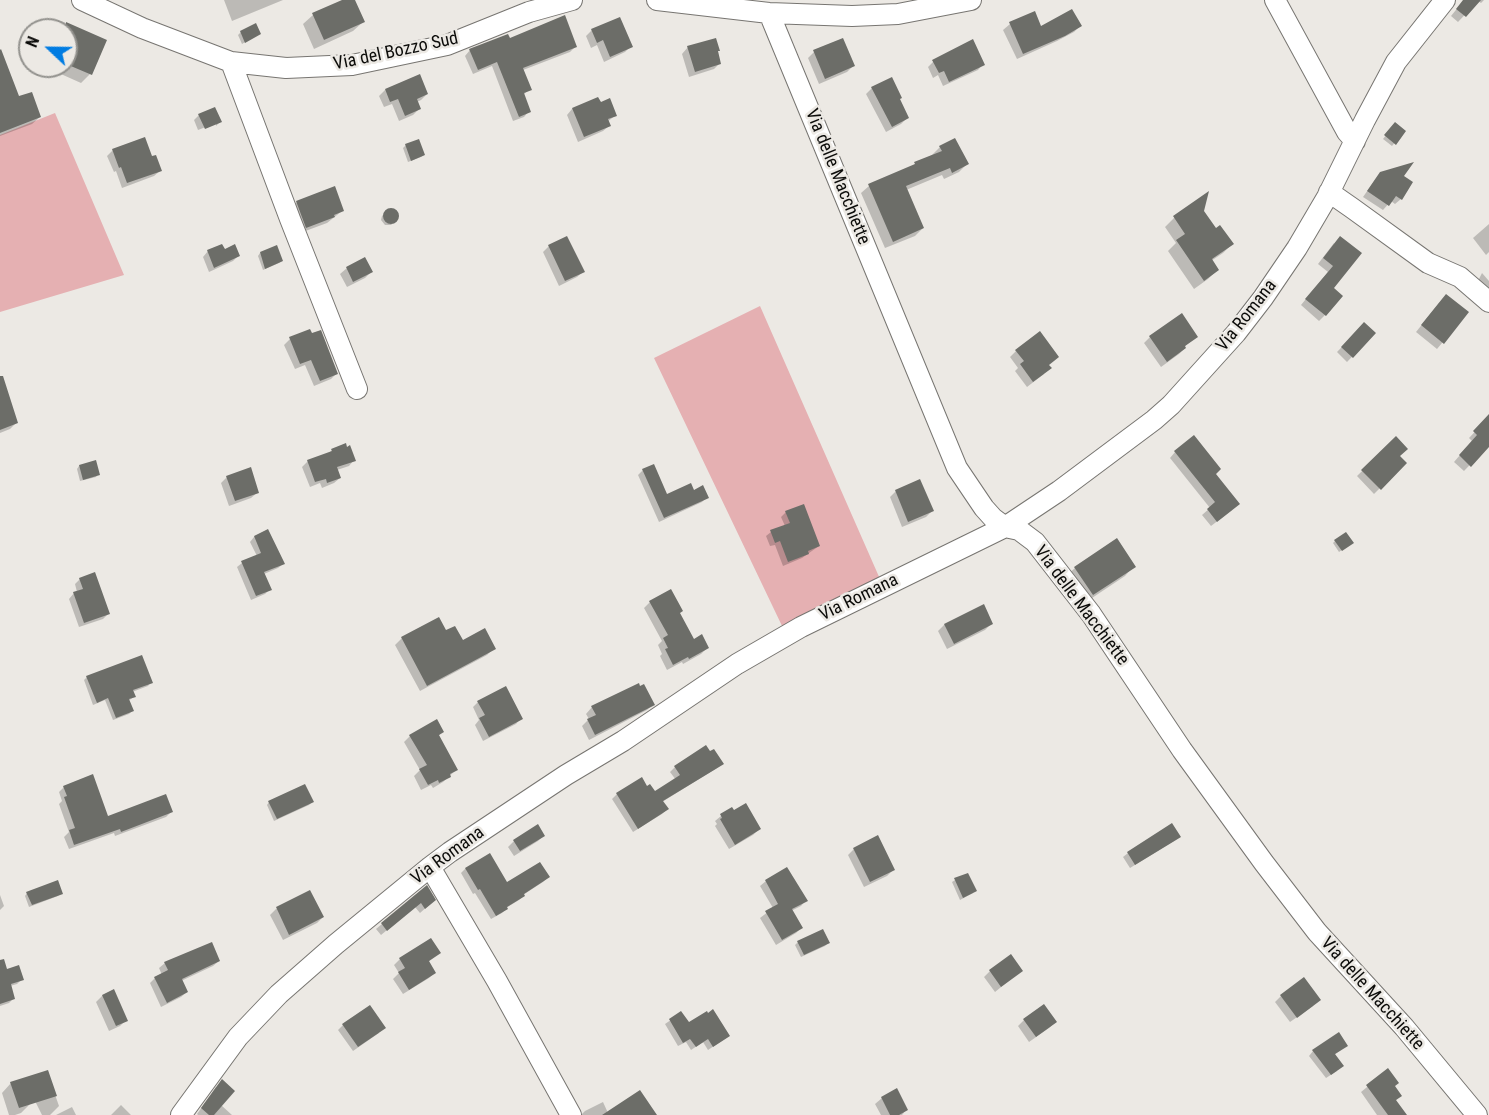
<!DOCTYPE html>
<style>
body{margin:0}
#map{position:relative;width:1489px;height:1115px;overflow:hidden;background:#ece9e4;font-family:"Roboto Condensed",sans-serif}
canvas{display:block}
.north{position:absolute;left:18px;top:18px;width:60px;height:60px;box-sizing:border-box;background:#ece9e4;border:2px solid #92918d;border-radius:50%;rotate:292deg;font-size:16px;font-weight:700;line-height:24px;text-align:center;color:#0c0c0a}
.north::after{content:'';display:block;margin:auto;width:21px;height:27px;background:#007ce2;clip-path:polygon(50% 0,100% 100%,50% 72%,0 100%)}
</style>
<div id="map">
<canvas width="1489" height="1115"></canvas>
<div class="north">N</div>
</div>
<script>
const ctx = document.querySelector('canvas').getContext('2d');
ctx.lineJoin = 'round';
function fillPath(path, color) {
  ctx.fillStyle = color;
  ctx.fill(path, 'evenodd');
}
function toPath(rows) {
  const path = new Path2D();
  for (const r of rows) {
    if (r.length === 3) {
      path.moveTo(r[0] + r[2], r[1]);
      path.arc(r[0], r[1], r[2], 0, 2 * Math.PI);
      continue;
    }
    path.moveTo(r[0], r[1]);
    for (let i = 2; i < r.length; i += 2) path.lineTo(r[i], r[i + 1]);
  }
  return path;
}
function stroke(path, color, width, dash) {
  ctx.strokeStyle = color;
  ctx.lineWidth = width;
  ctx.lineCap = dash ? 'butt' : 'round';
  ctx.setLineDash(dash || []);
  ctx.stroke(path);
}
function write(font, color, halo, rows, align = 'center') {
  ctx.font = font + ' "Roboto Condensed",sans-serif';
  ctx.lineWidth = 5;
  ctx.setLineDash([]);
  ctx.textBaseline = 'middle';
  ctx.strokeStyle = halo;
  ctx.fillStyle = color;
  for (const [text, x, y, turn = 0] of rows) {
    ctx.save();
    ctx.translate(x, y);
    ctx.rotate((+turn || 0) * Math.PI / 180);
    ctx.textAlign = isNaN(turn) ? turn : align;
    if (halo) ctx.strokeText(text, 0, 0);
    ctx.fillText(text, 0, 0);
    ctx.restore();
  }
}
fillPath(toPath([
 [55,113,124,275,0,312,0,135],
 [760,306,880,579,783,628,654,358]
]), '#e5b0b2');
fillPath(toPath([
 [224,0,283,0,232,21],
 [345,0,353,0,363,22,353,31,314,49,303,24,313,15],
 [1464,0,1484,0,1481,3,1478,1,1458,22,1451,16],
 [1034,13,1041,28,1080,26,1074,32,1057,41,1017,59,1003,30,1010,24],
 [61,21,105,41,90,74,81,83,43,66,66,66,66,30,52,30],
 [592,30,631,46,625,52,604,62,597,45,591,48,586,36],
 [241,32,259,34,242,44,238,35],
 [510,40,575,47,570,52,523,70,530,89,523,95,529,111,524,117,513,121,492,66,473,74,465,56,470,50],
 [688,47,717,52,720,63,714,69,689,77,682,54],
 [814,52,853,66,847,72,819,84,808,58],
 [0,58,18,98,40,117,32,124,0,136],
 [933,62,983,64,978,70,943,86,938,75,933,78,928,67],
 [872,88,899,100,907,118,901,124,886,132,866,94],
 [385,90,427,94,421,100,417,102,419,109,413,115,399,121,392,104,384,107,379,96],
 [597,99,600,104,616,115,607,122,609,126,603,131,578,142,567,115,572,109],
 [199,115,220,122,216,126,216,123,198,130,194,120],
 [1395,124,1404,132,1392,146,1383,139],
 [406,145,424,155,421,157,408,162,403,148],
 [940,147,967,164,959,172,944,179,942,175,906,190,923,228,915,236,885,248,861,193,869,186,912,167,915,164,932,155],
 [113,150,151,158,160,171,154,176,122,188,116,171,114,172,107,156],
 [1380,174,1402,177,1401,199,1395,204,1391,201,1383,210,1363,197,1375,180],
 [1206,195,1202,211,1215,230,1232,244,1223,253,1211,261,1217,270,1208,279,1194,289,1168,251,1176,243,1165,227,1174,218],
 [297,202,342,211,327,223,300,233,291,208],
 [389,209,394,210,397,211,398,215,397,219,391,225,385,225,381,220,382,216],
 [1489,224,1489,252,1486,255,1473,238],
 [567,238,583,272,577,277,559,286,543,252,549,246],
 [1334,243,1332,289,1325,315,1319,321,1301,305,1328,272,1318,264],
 [208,251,224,251,238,256,233,261,209,272,203,257],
 [260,253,282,261,279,263,263,270,258,256],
 [365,259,371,272,365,278,347,287,340,274,347,268],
 [1482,273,1489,281,1489,291,1478,281],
 [1440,302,1467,313,1437,349,1416,332],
 [1364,324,1374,334,1347,362,1337,352],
 [1150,337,1196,337,1184,347,1185,348,1179,354,1161,367,1144,343],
 [290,339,336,374,331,379,314,386,305,365,295,369,284,345],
 [1016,351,1044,374,1027,387,1015,371,1018,368,1010,357],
 [0,403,16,423,10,429,0,433],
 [1484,422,1489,426,1489,445,1464,471,1454,462,1472,441,1469,438],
 [1396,438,1398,456,1405,463,1374,494,1357,476],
 [332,450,354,460,349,466,337,470,340,478,334,483,322,488,320,483,310,487,302,467,308,461,328,454],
 [1175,452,1214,474,1232,510,1211,526,1202,515,1210,508,1170,458],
 [79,466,98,474,96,477,80,481,77,469],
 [643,470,666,496,707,497,702,502,659,522,638,475],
 [227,477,258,492,251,498,229,506,221,483],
 [896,491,932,511,926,517,902,527,890,497],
 [786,512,819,546,802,558,783,566,775,545,770,546,766,536,771,532,785,526,781,517],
 [267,531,283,564,278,568,264,574,270,589,265,594,251,600,237,567,242,563,257,556,250,542,254,537],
 [1335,541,1349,545,1339,552,1333,543],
 [1134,566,1125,576,1083,604,1065,577,1075,568],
 [80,579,108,614,103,619,79,627,69,599,74,593,77,592,75,584],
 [650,602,679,614,693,641,707,648,701,654,683,664,682,662,667,670,660,656,662,654,658,645,662,641,644,608],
 [983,606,991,624,985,630,947,649,938,631,944,625],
 [445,632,462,642,494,648,487,655,420,691,395,645,402,638],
 [87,677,151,682,148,686,132,692,134,697,128,701,132,711,129,714,113,720,105,700,93,705,84,680],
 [478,702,521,718,516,724,483,741,475,725,479,720,473,707],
 [653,704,647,710,589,740,582,726,589,719,586,714,592,707],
 [442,732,438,736,456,770,443,782,433,788,431,785,421,790,414,776,420,770,404,742,410,736],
 [675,767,717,768,662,802,667,809,662,814,633,832,612,799,617,794,647,788,654,794,676,780,670,772],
 [64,787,107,817,171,812,166,817,115,836,114,833,69,849,64,837,69,832,59,804,62,801,59,792],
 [269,802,312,802,309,805,274,821,267,805],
 [721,816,759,829,753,835,729,849,715,826,717,824,715,821],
 [1172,825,1174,841,1130,868,1123,857,1128,853],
 [544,835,538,841,514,856,508,847,514,841],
 [854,849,893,870,887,876,864,887,848,855],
 [489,855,507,884,548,877,543,882,523,895,523,896,519,900,506,908,506,909,502,913,491,919,475,893,473,894,461,873,465,869],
 [955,880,973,893,960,900,952,882],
 [766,881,806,900,801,906,791,911,801,928,796,933,776,945,760,918,773,908,760,886],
 [426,887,429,905,420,913,415,907,381,935,376,929],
 [310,892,323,917,317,923,283,940,270,915,276,909],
 [27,893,61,893,58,896,29,907,25,896],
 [0,895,4,906,0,910],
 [798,942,828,943,825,946,801,957,795,945],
 [439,953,428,962,434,973,429,978,403,994,393,979,399,973,394,965,400,959],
 [219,961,213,966,181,981,187,992,181,997,161,1007,150,983,155,978,162,975,159,968,165,963],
 [0,970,22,979,17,984,10,986,13,999,9,1003,0,1006],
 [990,971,1021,971,995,992,984,977],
 [113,991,126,1020,120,1026,109,1031,96,1002,102,996],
 [1281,996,1313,1006,1290,1022,1275,1002],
 [681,1013,688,1024,729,1036,708,1050,703,1042,691,1050,686,1042,678,1046,665,1024],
 [1024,1020,1055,1022,1049,1028,1029,1042,1018,1026],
 [343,1025,379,1033,353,1051,338,1030],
 [1341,1050,1334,1055,1337,1071,1326,1078,1309,1056,1313,1051],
 [1388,1070,1393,1086,1400,1096,1395,1101,1405,1115,1377,1115,1361,1092],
 [47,1072,59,1106,50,1115,42,1115,27,1085],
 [11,1083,30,1104,21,1113,15,1115,9,1115,2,1093],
 [216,1087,221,1105,232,1115,198,1115,197,1114],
 [896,1090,906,1110,902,1115,881,1115,875,1104,882,1098],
 [603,1102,608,1113,655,1115,581,1115,585,1111],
 [121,1105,131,1115,111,1115],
 [72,1107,76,1115,56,1115]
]), '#0003');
fillPath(toPath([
 [342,0,355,0,365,22,324,40,312,13],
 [1463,0,1481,0,1466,17,1456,9],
 [1072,9,1082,26,1065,36,1023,54,1009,22,1035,11,1041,26],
 [565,15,577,47,523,68,532,90,524,93,531,112,519,117,497,62,478,70,469,49,508,34,510,38],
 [620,17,633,47,610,57,603,40,597,43,591,29],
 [66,22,107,40,92,75,66,64],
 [256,23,261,34,245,43,240,31],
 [716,38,720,51,718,51,721,64,695,72,687,46],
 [843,38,855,66,825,79,813,50],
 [973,39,985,65,949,82,944,71,939,73,932,60],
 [1,49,19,96,32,92,41,117,0,133,0,50],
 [420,74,428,94,417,99,421,109,405,116,398,99,390,102,385,89],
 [892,77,902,98,900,99,909,118,892,127,871,87],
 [598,97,601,102,610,98,617,116,608,119,611,126,584,137,572,108],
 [215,107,222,122,205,129,198,114],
 [1395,122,1406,131,1396,145,1384,135],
 [145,137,152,156,156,155,162,171,127,183,121,167,119,168,112,149],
 [955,138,969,164,952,173,950,168,906,186,924,228,893,242,868,184,915,164,914,162,942,151,939,146],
 [419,139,425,155,411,161,405,144],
 [1414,162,1404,176,1413,182,1402,200,1396,196,1389,206,1367,191,1380,172],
 [335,186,344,211,334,215,335,217,306,228,296,201],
 [1209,191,1204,211,1216,228,1220,225,1234,244,1212,259,1219,270,1204,281,1176,240,1185,234,1173,216],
 [391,216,8],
 [567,236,585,272,565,281,548,245],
 [1340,236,1362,253,1334,288,1343,296,1326,316,1305,299,1333,266,1323,258],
 [222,244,225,249,235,244,240,256,214,268,207,250],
 [277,245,283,261,265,269,260,252],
 [365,257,373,272,353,282,346,267],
 [1446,294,1469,312,1444,344,1421,325],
 [1182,313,1198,337,1185,346,1186,348,1167,362,1149,336],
 [1364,322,1376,333,1353,358,1341,347],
 [310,329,312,333,321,330,338,374,320,381,311,360,300,364,289,337],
 [1040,331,1059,357,1049,365,1052,368,1033,382,1020,364,1024,361,1015,350],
 [0,376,3,376,18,423,0,430],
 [1489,414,1489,447,1471,467,1459,455,1477,435,1473,431],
 [1194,435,1221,469,1216,474,1240,504,1217,522,1207,509,1215,502,1174,451],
 [1396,436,1408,449,1400,456,1407,463,1381,490,1361,470],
 [346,443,347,447,350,445,356,461,337,467,341,478,327,483,326,479,315,482,307,460,332,451,331,449],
 [96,460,100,475,83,480,79,465],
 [654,464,667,494,691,483,694,490,703,485,709,498,664,518,642,469],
 [251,467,259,493,235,501,226,476],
 [920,479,934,511,908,522,895,490],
 [804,504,820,546,808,551,809,554,788,562,780,541,775,543,770,530,790,523,785,511],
 [268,529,285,564,264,572,272,590,256,596,241,561,261,553,254,536],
 [1346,532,1354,543,1342,551,1334,540],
 [1117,538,1136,567,1093,595,1074,567],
 [95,572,110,614,84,623,73,592,83,589,79,578],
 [671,589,683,611,680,613,694,639,702,634,709,648,689,659,688,657,673,665,665,649,668,648,663,638,668,635,649,601],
 [984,604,993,624,954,644,944,624],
 [439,617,446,630,455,626,463,640,485,628,496,649,427,686,401,637],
 [142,655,153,683,133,690,136,697,129,699,134,711,116,718,108,698,97,703,86,676],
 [639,683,640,686,644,684,655,705,595,735,587,719,596,715,591,706],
 [506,686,523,719,489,737,479,718,485,715,477,701],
 [437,719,444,732,439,735,458,770,450,774,451,777,439,783,438,780,428,785,419,769,427,765,409,735],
 [706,745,710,751,714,749,724,764,663,801,669,809,638,829,616,793,642,777,647,786,650,784,655,791,680,775,674,766],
 [93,774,108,816,166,794,173,812,121,832,120,829,74,845,69,830,75,828,64,797,67,796,63,786],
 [305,784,314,802,277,819,268,801],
 [746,803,761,829,735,845,720,819,722,818,720,814,732,807,734,810],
 [1172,823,1181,837,1135,865,1127,852],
 [538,824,545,836,520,851,513,840],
 [878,835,895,870,870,882,853,848],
 [490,853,507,882,540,862,550,877,524,894,525,896,507,907,508,909,496,916,480,889,478,890,465,868],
 [787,867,808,901,792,909,803,928,782,940,765,911,778,904,765,880],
 [968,873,977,891,963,898,954,878],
 [58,880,63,894,32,905,26,892],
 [427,885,436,900,425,909,421,903,387,931,381,923],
 [310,890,324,917,289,935,276,907],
 [823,929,830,943,804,955,797,941],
 [431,938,441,953,429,961,436,973,409,990,398,972,405,968,399,958],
 [212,942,220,961,182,979,188,992,167,1003,154,977,168,970,164,962],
 [1011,954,1023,971,1001,987,989,970],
 [4,959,7,969,19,965,24,980,11,984,15,999,0,1004,0,960],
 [1304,977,1321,1000,1297,1018,1280,995],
 [114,989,128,1021,116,1026,102,995],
 [1044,1004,1057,1022,1036,1037,1023,1019],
 [370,1005,386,1028,358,1047,342,1024],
 [713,1009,730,1036,713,1047,708,1039,696,1047,690,1039,683,1043,669,1019,681,1011,689,1022,707,1011,708,1013],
 [1339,1032,1348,1046,1335,1054,1344,1066,1331,1075,1312,1050],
 [1388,1068,1399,1083,1395,1086,1402,1096,1396,1100,1407,1115,1388,1115,1366,1085],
 [48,1070,57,1096,19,1108,10,1082],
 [222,1079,235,1091,214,1115,209,1115,201,1108],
 [897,1088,908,1110,899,1115,890,1115,881,1097],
 [640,1090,657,1115,602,1115]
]), '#6c6d68');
const minor = toPath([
 [82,0,142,28,231,62,286,68,352,65,447,45,529,12,572,0],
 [657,0,769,13,852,16,898,14,971,0],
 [1275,0,1347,132,1355,141],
 [769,13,957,468,984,508,993,518,1005,527,1019,530,1035,542,1091,614,1182,750,1264,863,1317,932,1404,1027,1477,1115],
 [231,62,290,219,357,389],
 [1329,192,1352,208,1428,263,1460,277,1489,302],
 [430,867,497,981,571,1115],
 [181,1115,238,1037,279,994,336,944,430,867,450,852,566,775,623,741,737,664,801,627,1005,527,1059,491,1154,420,1171,405,1236,333,1263,298,1297,248,1327,197,1365,120,1396,62,1445,0]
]);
stroke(minor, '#777571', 22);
stroke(minor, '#fff', 20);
write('18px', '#0c0c0a', '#ece9e4', [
 ["Via del Bozzo Sud",396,52,-12],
 ["Via delle Macchiette",837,177,68],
 ["Via Romana",1247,316,-52],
 ["Via Romana",859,598,-26],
 ["Via delle Macchiette",1081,606,53],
 ["Via Romana",448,856,-36],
 ["Via delle Macchiette",1372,994,48]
]);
</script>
